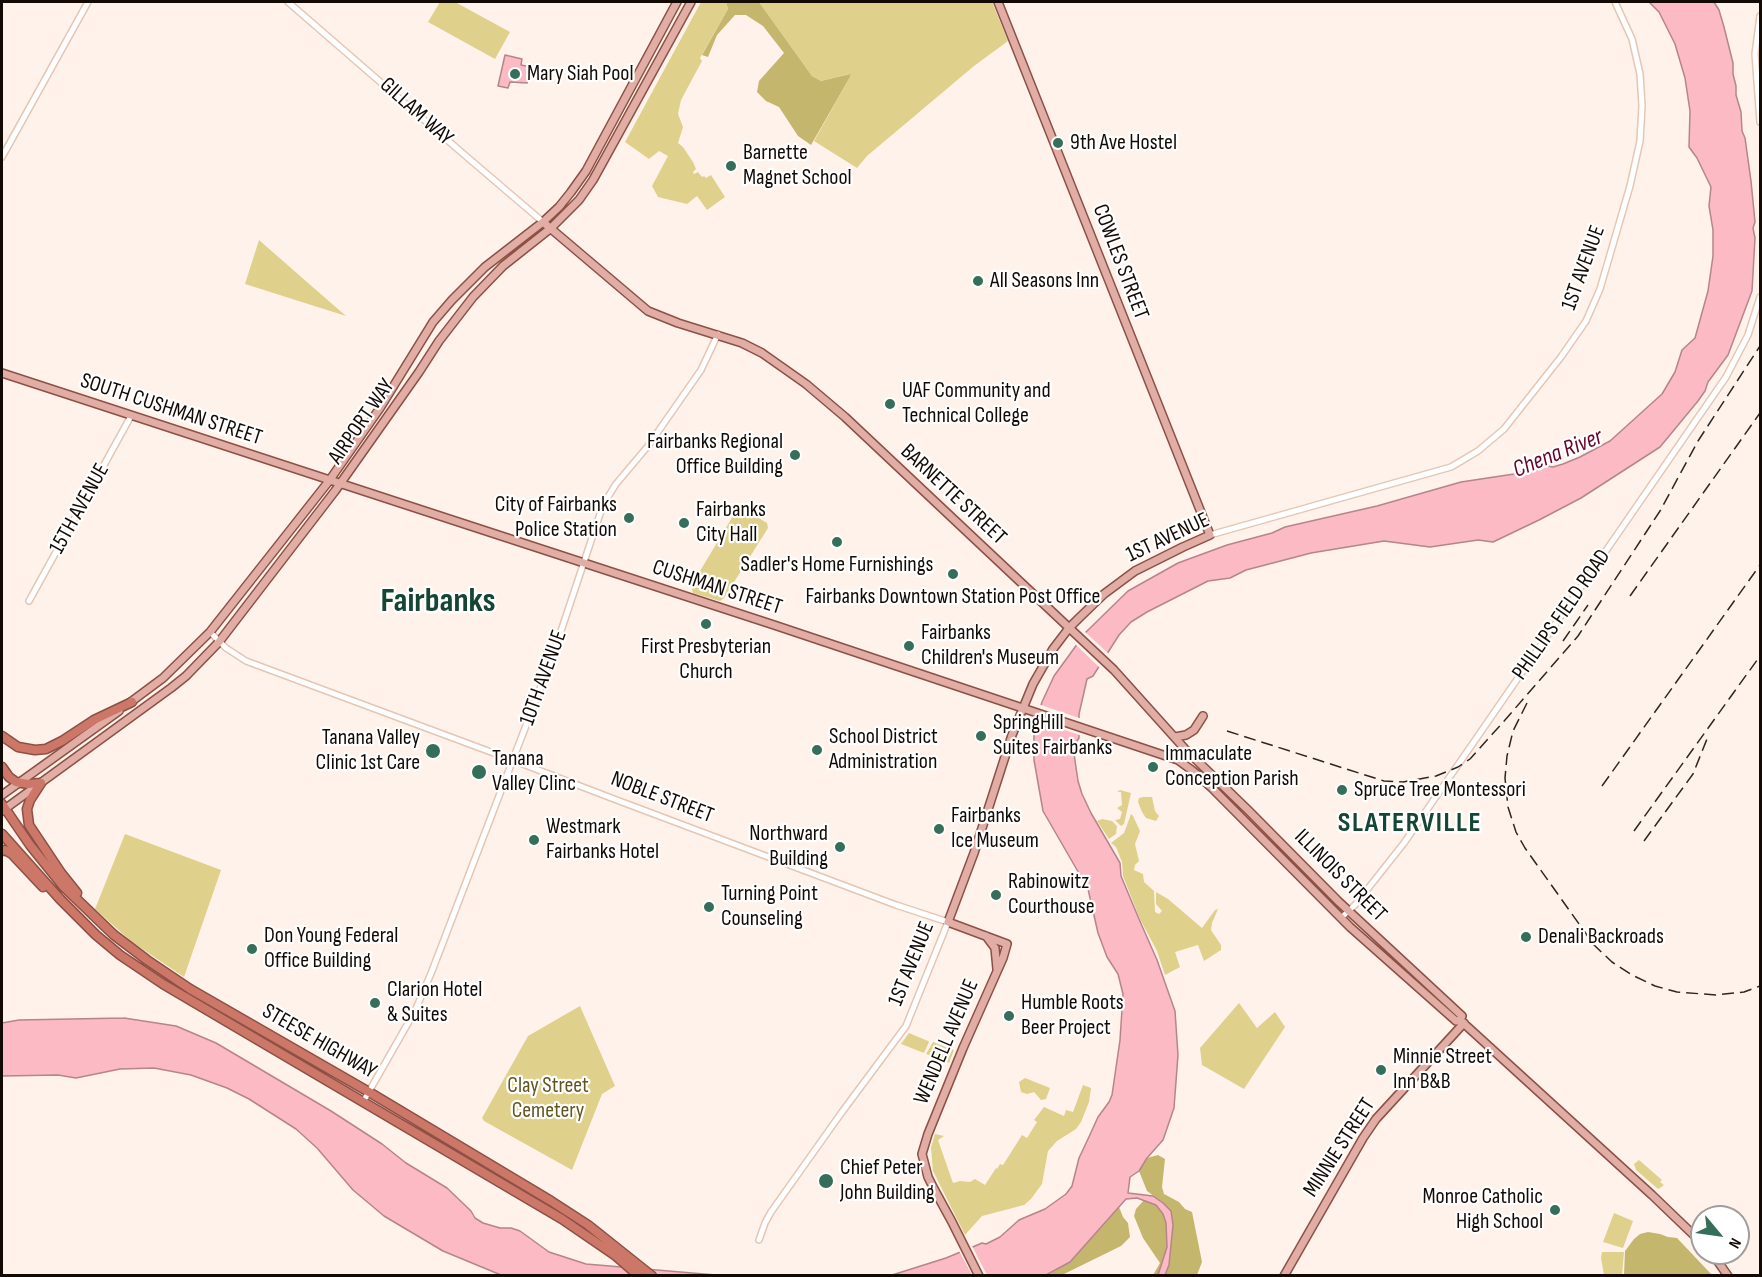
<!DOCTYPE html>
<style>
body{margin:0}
#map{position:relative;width:1762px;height:1277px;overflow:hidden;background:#fff2ea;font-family:"Sofia Sans Condensed",sans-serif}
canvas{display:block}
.frame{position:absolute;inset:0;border:3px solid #140a05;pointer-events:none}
.north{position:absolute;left:1690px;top:1205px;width:60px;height:60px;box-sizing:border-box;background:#fff;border:2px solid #a19d9b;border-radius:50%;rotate:119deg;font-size:16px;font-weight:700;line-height:24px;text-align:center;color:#140a05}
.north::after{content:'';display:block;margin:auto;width:21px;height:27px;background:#356f59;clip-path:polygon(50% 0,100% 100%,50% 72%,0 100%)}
</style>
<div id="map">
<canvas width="1762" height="1277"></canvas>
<div class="frame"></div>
<div class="north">N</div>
</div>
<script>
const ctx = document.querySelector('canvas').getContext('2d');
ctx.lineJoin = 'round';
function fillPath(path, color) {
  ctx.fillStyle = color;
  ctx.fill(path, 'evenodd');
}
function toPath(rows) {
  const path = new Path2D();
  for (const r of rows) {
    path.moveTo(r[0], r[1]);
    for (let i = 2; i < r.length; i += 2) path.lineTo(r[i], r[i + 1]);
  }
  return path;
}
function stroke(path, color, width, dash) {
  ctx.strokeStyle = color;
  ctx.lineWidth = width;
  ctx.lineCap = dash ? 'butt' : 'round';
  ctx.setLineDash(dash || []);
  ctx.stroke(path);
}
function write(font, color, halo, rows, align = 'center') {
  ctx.font = font + ' "Sofia Sans Condensed",sans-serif';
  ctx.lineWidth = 4.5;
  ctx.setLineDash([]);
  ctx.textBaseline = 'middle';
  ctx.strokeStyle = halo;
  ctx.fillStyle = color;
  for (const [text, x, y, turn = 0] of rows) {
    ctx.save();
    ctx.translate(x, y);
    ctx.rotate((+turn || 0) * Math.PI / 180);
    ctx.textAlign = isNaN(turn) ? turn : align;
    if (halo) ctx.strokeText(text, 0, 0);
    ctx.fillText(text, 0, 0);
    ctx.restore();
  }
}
fillPath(toPath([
 [440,2,455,2,510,32,495,59,428,22],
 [701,2,726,2,728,9,700,58,702,61,681,100,678,114,683,127,678,143,683,147,693,162,696,169,693,172,694,174,698,172,702,177,704,176,706,178,711,175,725,197,707,210,697,196,687,204,658,197,652,186,668,156,659,151,649,159,625,142],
 [759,2,992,2,1008,41,974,66,867,156,857,168,814,141,850,77,849,74,821,81,812,76],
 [259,240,315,289,346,316,245,284],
 [739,506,767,523,768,528,724,598,720,601,693,593,691,586],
 [1120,790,1131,793,1124,824,1121,826,1115,820,1120,819,1122,812,1117,808,1122,805,1121,792,1117,792],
 [1143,797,1152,797,1155,811,1159,816,1156,821,1146,818,1142,812,1138,802,1139,798],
 [1131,814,1133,816,1140,831,1135,844,1139,861,1135,865,1134,870,1143,874,1144,882,1154,891,1155,912,1159,914,1162,911,1156,904,1156,892,1168,899,1202,928,1215,910,1218,909,1212,923,1211,930,1221,945,1221,950,1204,961,1198,945,1175,952,1180,967,1165,975,1157,951,1140,919,1123,876,1122,862,1116,847,1111,843,1124,833],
 [1102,819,1112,821,1117,826,1116,834,1109,839,1097,821],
 [125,834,221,870,184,977,132,942,95,909],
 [1239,1003,1257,1028,1275,1012,1285,1027,1244,1089,1202,1065,1200,1048],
 [580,1006,615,1086,602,1094,572,1170,484,1121,482,1118,528,1036],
 [909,1033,928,1041,929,1042,924,1053,901,1044],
 [933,1042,954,1050,949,1063,926,1054],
 [1025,1078,1050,1088,1046,1099,1041,1100,1034,1092,1027,1094,1021,1092,1019,1082],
 [1083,1085,1091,1088,1089,1102,1081,1122,1076,1129,1057,1141,1048,1151,1042,1184,1031,1199,1024,1205,982,1216,965,1235,933,1171,931,1148,935,1134,944,1136,938,1140,953,1183,960,1181,970,1182,975,1179,985,1185,996,1168,997,1169,1000,1164,1003,1165,1022,1135,1027,1138,1037,1122,1034,1120,1044,1107,1064,1116,1066,1110,1073,1112],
 [1639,1160,1662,1180,1660,1182,1664,1185,1660,1188,1658,1189,1636,1170,1634,1164],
 [1614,1213,1633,1221,1623,1248,1603,1242],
 [1602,1252,1624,1252,1622,1275,1604,1275,1601,1258]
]), '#dfd18b');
fillPath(toPath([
 [726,2,759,2,812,76,821,81,850,74,850,77,811,145,798,136,779,107,766,101,757,92,759,81,784,53,763,26,746,15,735,15,717,35,708,57,702,55,728,9],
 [1158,1155,1165,1159,1162,1187,1164,1194,1179,1202,1185,1209,1192,1212,1202,1262,1197,1275,1165,1275,1169,1265,1173,1225,1163,1203,1147,1191,1139,1171,1147,1158],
 [1144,1200,1156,1205,1163,1214,1166,1223,1167,1247,1158,1275,1153,1275,1160,1263,1143,1238,1134,1216,1136,1209],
 [1119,1207,1123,1217,1128,1223,1130,1237,1121,1246,1062,1275,1046,1276,1070,1262],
 [1648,1232,1660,1234,1668,1237,1677,1238,1712,1275,1624,1275,1625,1251,1634,1239,1640,1234]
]), '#c4b66c');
const water = toPath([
 [1649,2,1714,2,1719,10,1724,27,1733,63,1733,74,1736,86,1736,95,1741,112,1742,131,1745,138,1751,181,1755,222,1753,228,1755,238,1752,291,1728,355,1708,382,1705,391,1698,401,1660,447,1581,498,1539,520,1493,542,1478,540,1430,547,1384,541,1311,553,1246,570,1230,578,1208,581,1147,612,1131,622,1119,635,1093,676,1087,679,1079,714,1079,738,1073,747,1078,781,1082,794,1091,813,1120,863,1121,876,1139,919,1157,960,1175,1011,1178,1055,1174,1108,1163,1140,1147,1158,1139,1171,1130,1177,1128,1193,1153,1196,1163,1203,1171,1211,1173,1225,1169,1265,1165,1275,1158,1275,1167,1247,1166,1223,1163,1214,1156,1205,1137,1198,1126,1199,1070,1262,1046,1275,889,1276,946,1258,975,1246,982,1243,986,1244,1000,1237,1019,1220,1045,1209,1066,1194,1072,1186,1079,1158,1088,1139,1098,1117,1109,1102,1112,1095,1120,1040,1123,994,1118,974,1107,957,1098,933,1088,889,1043,811,1034,760,1034,726,1042,702,1054,676,1086,632,1128,591,1178,563,1227,545,1272,533,1285,527,1377,506,1461,482,1514,474,1543,465,1553,467,1563,464,1580,457,1610,441,1662,394,1675,372,1682,350,1695,338,1708,291,1713,256,1713,230,1709,206,1711,187,1697,158,1689,147,1690,111,1685,78,1675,44,1659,12,1649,2],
 [505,55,522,59,521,65,531,67,527,83,510,82,508,88,498,86,505,55],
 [124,1018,176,1026,216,1043,331,1111,382,1144,406,1163,447,1188,471,1211,475,1218,483,1223,500,1228,511,1228,520,1231,549,1252,586,1264,716,1275,501,1275,443,1251,384,1216,353,1190,317,1148,296,1129,249,1099,227,1088,191,1075,154,1068,120,1069,76,1078,58,1075,2,1076,2,1023,19,1020,124,1018]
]);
fillPath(water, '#fbbac4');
stroke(water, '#b6858b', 1.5);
fillPath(toPath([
 [1083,630,1109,654,1100,668,1074,643],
 [1038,704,1082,719,1082,736,1033,719],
 [971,1244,987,1275,972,1275,958,1249]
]), '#fff2ea');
const minor = toPath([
 [288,2,460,151,543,222],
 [1760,16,1755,54,1760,122],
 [2,157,88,2],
 [1210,535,1451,467,1478,451,1504,429,1561,357,1586,321,1600,289,1630,186,1640,141,1642,106,1640,74,1632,39,1615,2],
 [29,601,131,416],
 [210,632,226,648,246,661,507,758,614,799,896,905,948,922,906,1026,842,1112,771,1212,765,1223,759,1240],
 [1341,918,1355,905,1404,843,1726,377,1748,335,1760,297],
 [363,1102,415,1011,432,971,553,655,603,505,616,484,648,446,701,370,718,334]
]);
const major = toPath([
 [543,222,648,311,678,323,742,343,762,353,806,384,845,417,1114,670,1185,749,1249,811,1339,902,1462,1016,1460,1020],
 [2,373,774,625,1178,760,1193,771,1212,788,1350,927,1456,1021,1460,1020,1652,1195,1702,1243],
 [128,704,163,678,210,632,329,481,380,408,433,322,452,300,485,267,543,222,559,207,571,192,586,171,677,2],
 [1175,737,1186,735,1194,730,1203,716],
 [2,795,119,711],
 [2,811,171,688,186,676,219,642,335,491,419,372,439,341,473,297,503,266,551,228,579,200,593,180,609,151,691,2],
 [986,936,995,948,997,969],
 [1712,1253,1728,1276],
 [979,1276,952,1222,934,1189,928,1177,922,1154,928,1134,963,1048,1003,958,1007,944,948,922,974,853,1012,735,1033,684,1053,649,1069,628,1079,618,1104,594,1135,571,1183,547,1210,535,998,2],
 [1284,1276,1363,1138,1376,1119,1464,1023]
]);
const highway = toPath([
 [2,736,18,747,35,750,46,749,62,741,94,720,132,702],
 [2,767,9,777,16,782,28,784,41,783],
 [41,783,30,800,27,809,29,825,61,873,77,893],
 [2,804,30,845,63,886,114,935,147,960,190,989,369,1092,551,1201,588,1225,652,1276],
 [2,834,60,899,96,935,120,955,163,984,562,1219,616,1256,639,1276],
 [2,851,5,850,12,854,43,887]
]);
stroke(minor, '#e5c6b3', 8);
stroke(major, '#8c5145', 10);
stroke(highway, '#8c5145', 11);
stroke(minor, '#fff', 5);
stroke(major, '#e1ada4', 7);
stroke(highway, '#cd7768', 8);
stroke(toPath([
 [1630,596,1760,413],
 [1563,641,1588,605],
 [1527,703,1513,731,1507,756,1505,778,1508,807,1516,832,1525,848,1594,945,1612,962,1632,975,1655,986,1677,992,1716,995,1744,992,1760,986],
 [1227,731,1384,781,1403,782,1436,776,1458,767,1470,759,1505,720,1578,636,1660,511,1698,441,1760,346],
 [1602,786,1760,565],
 [1634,831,1760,656],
 [1644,841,1693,774,1707,739]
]), '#302620', 1.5, [12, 6]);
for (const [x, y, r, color] of [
 [515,74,6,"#356f59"],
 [1058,143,6,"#356f59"],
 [731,166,6,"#356f59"],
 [978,281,6,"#356f59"],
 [890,404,6,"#356f59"],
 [795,455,6,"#356f59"],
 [629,518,6,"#356f59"],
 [684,523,6,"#356f59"],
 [837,542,6,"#356f59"],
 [953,574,6,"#356f59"],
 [706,624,6,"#356f59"],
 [909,646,6,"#356f59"],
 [981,736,6,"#356f59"],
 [817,750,6,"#356f59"],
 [433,751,8,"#356f59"],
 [1153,767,6,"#356f59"],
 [479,772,8,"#356f59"],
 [1342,790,6,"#356f59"],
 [939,829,6,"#356f59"],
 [534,840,6,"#356f59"],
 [840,847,6,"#356f59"],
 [996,895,6,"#356f59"],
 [709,907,6,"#356f59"],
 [1526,937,6,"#356f59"],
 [252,949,6,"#356f59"],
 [375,1003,6,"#356f59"],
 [1009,1016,6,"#356f59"],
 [1381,1070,6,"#356f59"],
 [826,1181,8,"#356f59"],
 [1555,1210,6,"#356f59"]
]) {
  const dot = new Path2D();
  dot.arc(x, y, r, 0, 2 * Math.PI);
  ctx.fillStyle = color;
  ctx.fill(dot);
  stroke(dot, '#fff', 2);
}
write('22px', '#140a05', '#fff', [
 ["Mary Siah Pool",527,74],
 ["9th Ave Hostel",1070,143],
 ["Barnette",743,153],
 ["Magnet School",743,178],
 ["All Seasons Inn",990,281],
 ["UAF Community and",902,391],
 ["Technical College",902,416],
 ["Fairbanks Regional",783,442,"right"],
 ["Office Building",783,467,"right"],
 ["City of Fairbanks",617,505,"right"],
 ["Police Station",617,530,"right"],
 ["Fairbanks",696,510],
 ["City Hall",696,535],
 ["Sadler's Home Furnishings",837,565,"center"],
 ["Fairbanks Downtown Station Post Office",953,597,"center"],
 ["Fairbanks",921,633],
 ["Children's Museum",921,658],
 ["First Presbyterian",706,647,"center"],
 ["Church",706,672,"center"],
 ["SpringHill",993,723],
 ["Suites Fairbanks",993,748],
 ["School District",829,737],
 ["Administration",829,762],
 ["Tanana Valley",420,738,"right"],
 ["Clinic 1st Care",420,763,"right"],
 ["Immaculate",1165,754],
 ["Conception Parish",1165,779],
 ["Tanana",492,759],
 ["Valley Clinc",492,784],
 ["Spruce Tree Montessori",1354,790],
 ["Fairbanks",951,816],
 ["Ice Museum",951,841],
 ["Westmark",546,827],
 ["Fairbanks Hotel",546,852],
 ["Northward",828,834,"right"],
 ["Building",828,859,"right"],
 ["Rabinowitz",1008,882],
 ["Courthouse",1008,907],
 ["Turning Point",721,894],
 ["Counseling",721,919],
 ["Don Young Federal",264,936],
 ["Office Building",264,961],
 ["Denali Backroads",1538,937],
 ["Clarion Hotel",387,990],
 ["& Suites",387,1015],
 ["Humble Roots",1021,1003],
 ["Beer Project",1021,1028],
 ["Minnie Street",1393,1057],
 ["Inn B&B",1393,1082],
 ["Chief Peter",840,1168],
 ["John Building",840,1193],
 ["Monroe Catholic",1543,1197,"right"],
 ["High School",1543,1222,"right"]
], 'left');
write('22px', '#140a05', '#fff', [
 ["GILLAM WAY",416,112,42],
 ["COWLES STREET",1120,262,69],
 ["1ST AVENUE",1584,268,-70],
 ["SOUTH CUSHMAN STREET",171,410,18],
 ["AIRPORT WAY",362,422,-55],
 ["BARNETTE STREET",953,495,43],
 ["15TH AVENUE",80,509,-61],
 ["1ST AVENUE",1168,538,-25],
 ["CUSHMAN STREET",717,588,18],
 ["PHILLIPS FIELD ROAD",1562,615,-55],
 ["10TH AVENUE",544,678,-70],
 ["NOBLE STREET",662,798,21],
 ["ILLINOIS STREET",1340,876,45],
 ["1ST AVENUE",912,964,-68],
 ["STEESE HIGHWAY",319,1042,30],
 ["WENDELL AVENUE",947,1042,-67],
 ["MINNIE STREET",1340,1148,-57]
]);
write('22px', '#61561f', '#fff', [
 ["Clay Street",548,1086],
 ["Cemetery",548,1111]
]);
write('italic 24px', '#650527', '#fff', [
 ["Chena River",1558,454,-22]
]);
ctx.letterSpacing = '1.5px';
write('bold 28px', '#154534', '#fff', [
 ["SLATERVILLE",1410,824]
]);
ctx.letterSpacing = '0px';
write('bold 34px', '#154534', '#fff', [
 ["Fairbanks",438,602]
]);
</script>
